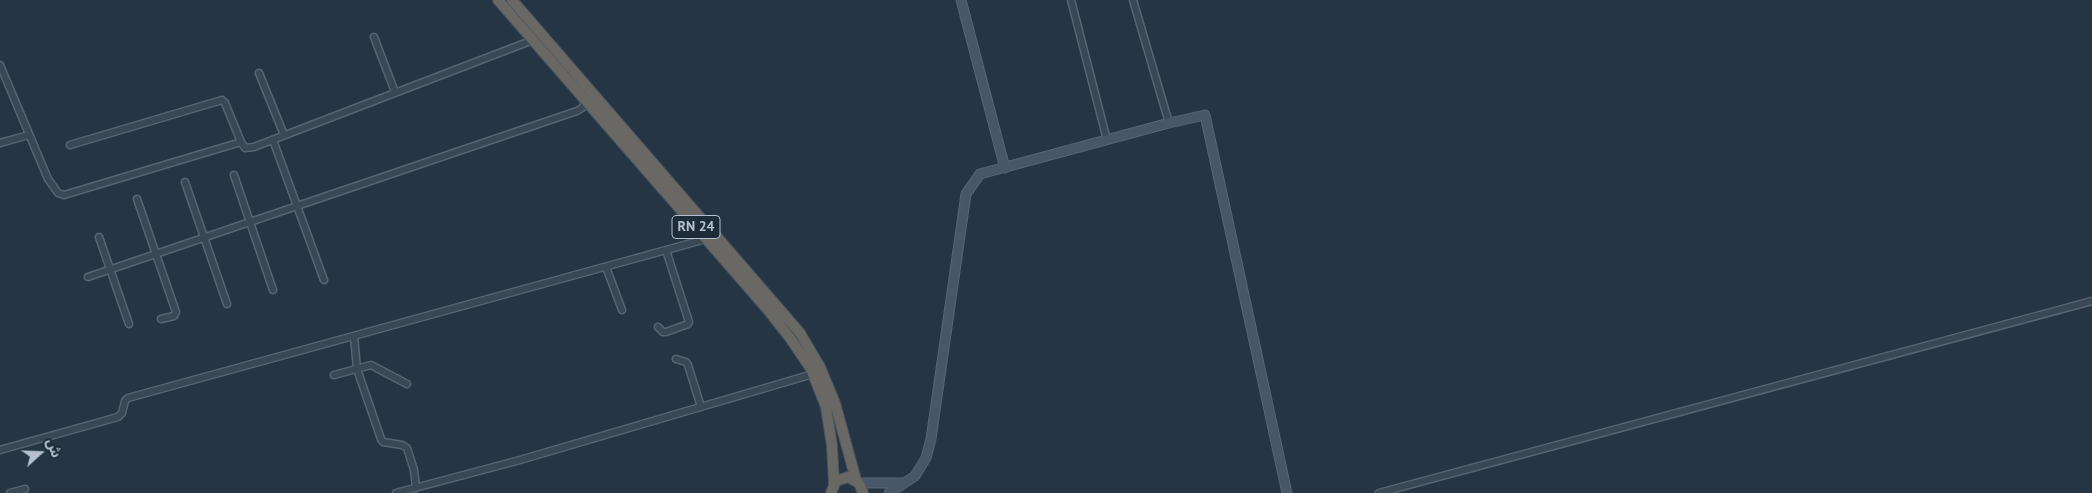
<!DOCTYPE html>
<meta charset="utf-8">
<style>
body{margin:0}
#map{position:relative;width:2092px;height:493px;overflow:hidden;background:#253544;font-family:"PT Sans","Noto Sans Arabic",sans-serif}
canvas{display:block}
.north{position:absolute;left:15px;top:428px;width:50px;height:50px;-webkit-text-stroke:4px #1e2c39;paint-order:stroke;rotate:70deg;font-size:14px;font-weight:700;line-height:20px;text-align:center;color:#b7c1cd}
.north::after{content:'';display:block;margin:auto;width:18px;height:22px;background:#b7c1cd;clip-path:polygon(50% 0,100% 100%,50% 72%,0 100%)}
</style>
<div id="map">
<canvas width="2092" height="493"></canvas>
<div class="north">ش</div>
</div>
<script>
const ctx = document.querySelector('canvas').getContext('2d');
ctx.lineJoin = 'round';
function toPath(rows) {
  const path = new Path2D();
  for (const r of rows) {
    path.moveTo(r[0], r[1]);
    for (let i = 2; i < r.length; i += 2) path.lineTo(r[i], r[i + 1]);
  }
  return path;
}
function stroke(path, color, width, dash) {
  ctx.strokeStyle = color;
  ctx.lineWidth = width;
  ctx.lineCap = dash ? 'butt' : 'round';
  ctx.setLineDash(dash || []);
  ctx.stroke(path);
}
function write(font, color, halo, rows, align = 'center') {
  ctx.font = font + ' "PT Sans",sans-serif';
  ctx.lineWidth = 4.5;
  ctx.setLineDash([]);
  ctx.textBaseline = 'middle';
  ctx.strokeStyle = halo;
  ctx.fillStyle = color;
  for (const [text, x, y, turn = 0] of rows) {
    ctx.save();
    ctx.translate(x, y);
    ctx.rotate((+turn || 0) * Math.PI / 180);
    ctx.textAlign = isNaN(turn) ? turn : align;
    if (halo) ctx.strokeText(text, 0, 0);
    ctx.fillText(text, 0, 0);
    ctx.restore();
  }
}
const minor = toPath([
 [1071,0,1107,140],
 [1133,0,1169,123],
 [374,37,395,92],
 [0,65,48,179,58,193,64,195,241,142,245,148,254,147,533,40],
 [259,73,284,135],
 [273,140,324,280],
 [0,143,29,135],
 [70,145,222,100,225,103,241,142],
 [234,175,273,290],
 [185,182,227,304],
 [137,199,176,312,174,316,161,319],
 [99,237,129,324],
 [606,267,622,310],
 [88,277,577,111,582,108,586,101],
 [658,327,663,332,666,332,688,324,689,322,666,250],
 [354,336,357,369,381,439,383,442,402,445,407,448,414,470,416,488],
 [676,359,686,362,688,365,701,407],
 [334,375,371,365,407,384],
 [0,450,118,417,122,413,125,401,128,398,706,239],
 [10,493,25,489],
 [396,493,520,460,813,374],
 [1379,493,2092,301]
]);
const secondary = toPath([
 [961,0,1005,168],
 [859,483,903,483],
 [889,493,915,476,926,458,931,439,966,194,980,174,1169,123,1205,115,1287,493]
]);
const trunk = toPath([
 [498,0,768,310,790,338,811,369,826,407,832,446,834,484],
 [512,0,800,333,820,367,835,403,856,480],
 [831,493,836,481,848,477,859,483,863,493]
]);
stroke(minor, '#586471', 9);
stroke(secondary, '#586471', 11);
stroke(trunk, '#44515e', 12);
stroke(minor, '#3a4754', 6);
stroke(secondary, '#485667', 9);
stroke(trunk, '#696865', 10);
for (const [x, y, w] of [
 [696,227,48]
]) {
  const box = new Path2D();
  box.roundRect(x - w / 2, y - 11.5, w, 23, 4);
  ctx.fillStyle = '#1e2c39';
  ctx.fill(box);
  stroke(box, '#b7c1cd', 1);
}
write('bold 14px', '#b7c1cd', null, [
 ["RN 24",696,227]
]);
</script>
